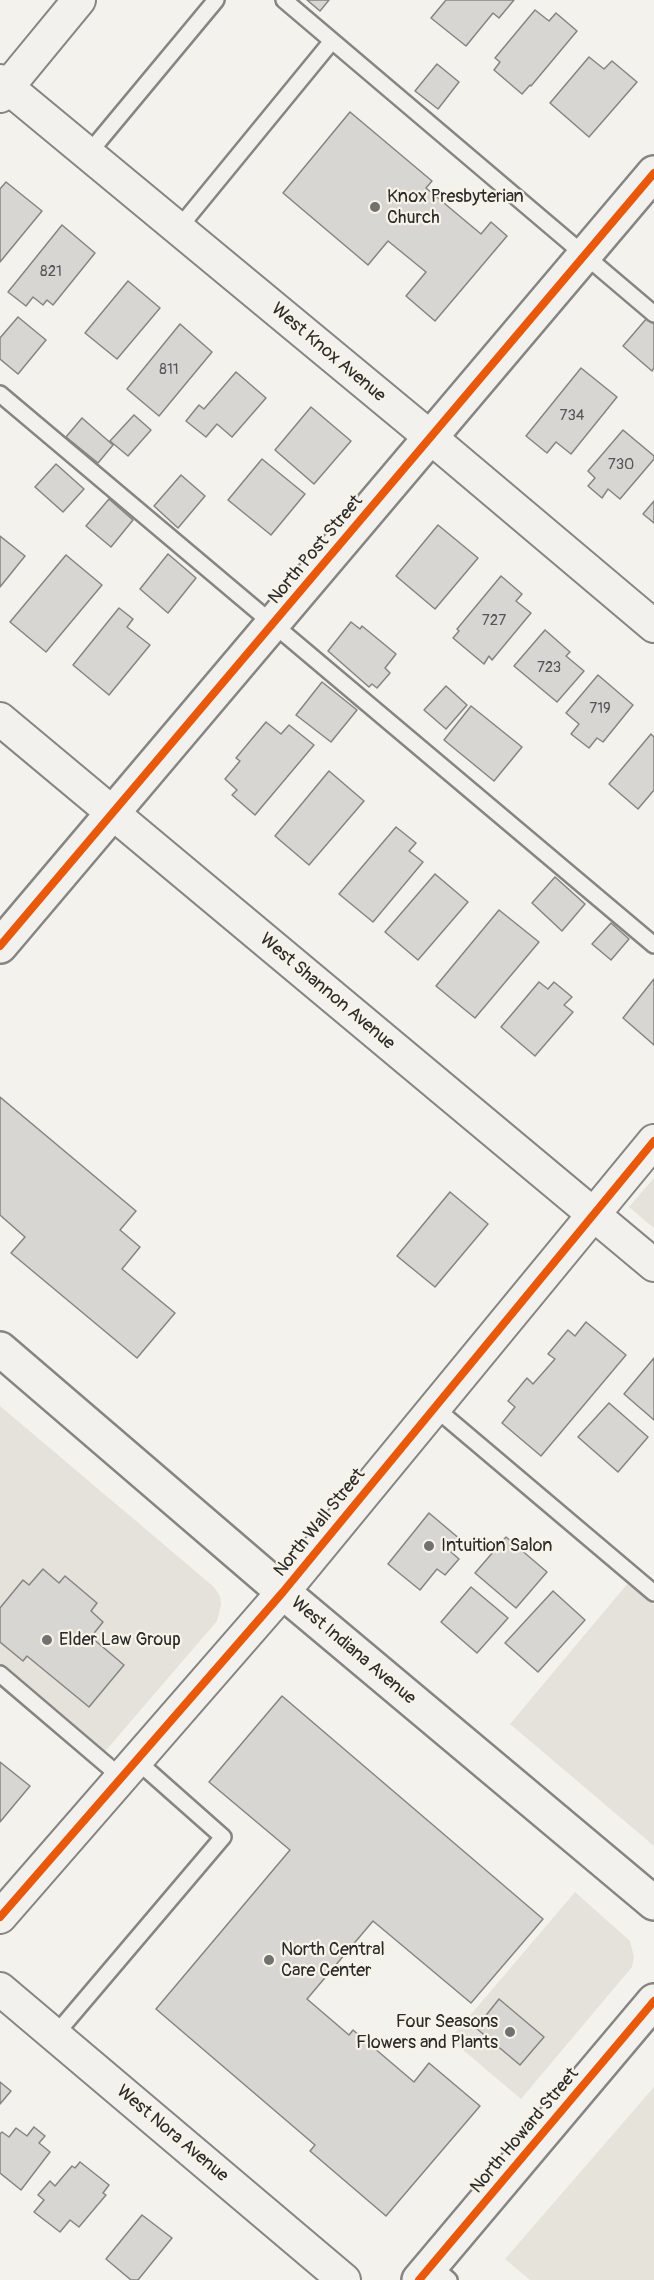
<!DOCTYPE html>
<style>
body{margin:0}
canvas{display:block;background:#f4f2ec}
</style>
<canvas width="654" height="2280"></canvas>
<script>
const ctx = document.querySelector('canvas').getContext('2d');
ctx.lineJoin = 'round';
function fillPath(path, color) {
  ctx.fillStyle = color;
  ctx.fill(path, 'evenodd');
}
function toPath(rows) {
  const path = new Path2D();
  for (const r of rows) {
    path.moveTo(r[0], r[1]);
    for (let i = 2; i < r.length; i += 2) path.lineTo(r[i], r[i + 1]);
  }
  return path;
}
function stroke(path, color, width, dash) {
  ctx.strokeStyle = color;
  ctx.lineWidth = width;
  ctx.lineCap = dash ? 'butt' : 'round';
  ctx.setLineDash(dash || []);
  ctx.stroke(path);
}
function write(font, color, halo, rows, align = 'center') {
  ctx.font = font + ' Pangolin,sans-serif';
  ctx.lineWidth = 4.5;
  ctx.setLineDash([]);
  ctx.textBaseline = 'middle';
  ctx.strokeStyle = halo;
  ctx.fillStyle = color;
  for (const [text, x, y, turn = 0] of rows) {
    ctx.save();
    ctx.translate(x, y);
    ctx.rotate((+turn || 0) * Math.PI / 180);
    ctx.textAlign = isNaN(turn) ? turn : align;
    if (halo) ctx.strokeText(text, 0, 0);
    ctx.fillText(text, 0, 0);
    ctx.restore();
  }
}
fillPath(toPath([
 [654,1178,654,1228,629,1207],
 [0,1406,214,1587,220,1596,221,1605,217,1621,96,1762,0,1682],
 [628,1583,654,1605,654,1846,510,1724],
 [575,1892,630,1941,634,1957,632,1967,521,2099,450,2039]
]), '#e5e2db');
fillPath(toPath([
 [654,2087,654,2280,530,2280,505,2259]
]), '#e6e3da');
const building = toPath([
 [307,0,329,0,320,11,307,0],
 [446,0,514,0,499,18,493,13,466,46,431,18,446,0],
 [535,10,549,21,556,13,577,31,531,86,530,85,522,94,494,70,500,62,495,58,535,10],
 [589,57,604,69,612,61,637,82,589,137,550,103,589,57],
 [437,64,459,82,438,109,415,91,437,64],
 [350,112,432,181,426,188,481,234,491,222,507,236,435,321,406,296,426,272,388,241,368,265,283,193,350,112],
 [6,182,42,211,0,262,0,189,6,182],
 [62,225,95,253,53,305,47,300,43,305,33,297,26,306,8,292,62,225],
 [128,281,160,308,117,359,85,333,128,281],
 [18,317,46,340,18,374,0,359,0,338,18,317],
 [647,318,654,324,654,368,652,371,623,346,647,318],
 [180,324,212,352,159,416,127,389,180,324],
 [581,368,617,397,571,454,556,442,547,453,526,436,581,368],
 [236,372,266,398,232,437,217,424,206,437,186,421,199,405,204,409,236,372],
 [311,407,351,441,314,484,275,450,311,407],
 [134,415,151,430,128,456,110,441,134,415],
 [82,418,113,445,98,463,66,437,82,418],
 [623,430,654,456,654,459,620,499,608,489,602,498,588,486,595,478,588,471,623,430],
 [262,459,305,494,271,535,228,500,262,459],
 [56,464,84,489,63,512,35,487,56,464],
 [181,475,205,496,178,528,154,506,181,475],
 [109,499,133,520,111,547,86,526,109,499],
 [654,501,654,523,643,514,654,501],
 [438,525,478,558,435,609,396,576,438,525],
 [0,536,25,556,0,587,0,536],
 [168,554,196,578,168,613,140,589,168,554],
 [66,555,102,585,46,652,10,622,66,555],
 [501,576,522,594,516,601,531,613,492,660,489,656,484,664,453,638,459,631,457,629,501,576],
 [119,608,133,619,127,627,150,645,109,695,73,665,119,608],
 [351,622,360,629,362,626,396,654,385,668,390,673,377,688,372,684,369,687,328,651,351,622],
 [545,630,570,652,566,656,584,671,557,702,514,666,545,630],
 [598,675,633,705,603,742,597,738,589,748,571,734,579,724,566,713,598,675],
 [322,682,357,710,331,742,296,715,322,682],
 [446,686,467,705,446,729,424,710,446,686],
 [471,706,522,747,494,781,444,740,471,706],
 [266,722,281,734,289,725,314,745,255,815,232,795,237,790,225,779,240,761,236,758,266,722],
 [651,734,654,737,654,790,638,809,609,784,651,734],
 [329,771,364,801,309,865,275,836,329,771],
 [396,827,416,843,409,851,423,862,373,922,339,894,396,827],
 [435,874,468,902,418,960,385,932,435,874],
 [555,877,585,904,562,931,532,903,555,877],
 [499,910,539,942,475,1018,436,986,499,910],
 [611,923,629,939,611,960,592,944,611,923],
 [654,979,654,1045,623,1018,654,979],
 [539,982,548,989,554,982,572,997,564,1005,573,1012,535,1056,501,1027,539,982],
 [0,1097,136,1211,120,1230,140,1247,122,1269,175,1313,137,1358,11,1253,25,1237,0,1215,0,1097],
 [450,1192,488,1224,435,1287,397,1256,450,1192],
 [586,1322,626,1355,541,1456,502,1423,515,1407,508,1401,527,1378,533,1384,555,1359,548,1354,568,1330,575,1336,586,1322],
 [654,1358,654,1420,624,1394,654,1358],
 [609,1403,648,1437,618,1472,578,1437,609,1403],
 [429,1513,461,1540,451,1552,459,1559,445,1575,437,1569,420,1590,388,1564,429,1513],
 [506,1537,547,1572,516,1608,475,1573,506,1537],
 [43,1569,59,1583,65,1576,97,1603,91,1611,103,1622,91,1637,124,1665,89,1707,27,1656,23,1661,0,1642,0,1608,23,1580,29,1585,43,1569],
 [471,1587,508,1618,477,1653,441,1622,471,1587],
 [553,1591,585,1620,538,1672,505,1643,553,1591],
 [282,1696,543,1919,471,2003,373,1921,307,1999,349,2035,353,2030,414,2082,429,2063,480,2106,386,2216,310,2151,315,2145,156,2009,290,1850,209,1782,282,1696],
 [0,1762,30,1786,0,1822,0,1762],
 [499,1999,544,2037,520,2065,476,2028,499,1999],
 [0,2082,11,2091,0,2104,0,2082],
 [34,2127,45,2136,39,2143,50,2152,21,2190,0,2173,0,2134,2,2132,9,2137,16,2128,27,2136,34,2127],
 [80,2162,109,2185,103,2193,106,2195,79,2227,70,2220,60,2232,34,2212,44,2200,38,2195,50,2181,55,2186,72,2166,75,2168,80,2162],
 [142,2215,172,2238,138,2280,131,2280,106,2259,142,2215]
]);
fillPath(building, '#d7d6d2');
stroke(building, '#858582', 1.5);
const service = toPath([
 [284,0,654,314],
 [88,154,216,0],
 [178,229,332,41],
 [0,394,654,945],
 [434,1407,654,1593],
 [0,1674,122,1778],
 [55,2035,223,1837,136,1760],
 [432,2265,449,2280]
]);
const minor = toPath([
 [0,81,430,437,654,626],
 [0,96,79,0],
 [0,719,654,1265],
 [0,1917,283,1592,654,1141],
 [0,1989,344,2280]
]);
const tertiary = toPath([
 [0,946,654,173],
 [419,2280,654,2001]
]);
const primary = toPath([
 [0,1349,283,1592,654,1903]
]);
stroke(service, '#858582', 20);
stroke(minor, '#858582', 36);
stroke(tertiary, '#858582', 38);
stroke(primary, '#858582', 38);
stroke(service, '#f2f1ed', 15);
stroke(minor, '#f2f1ed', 32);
stroke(tertiary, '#f2f1ed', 33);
stroke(primary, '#f2f1ed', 33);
stroke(toPath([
 [0,946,654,173],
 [0,1917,283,1592,654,1141],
 [419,2280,654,2001]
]), '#e8590c', 8);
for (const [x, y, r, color] of [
 [375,207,6,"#71716f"],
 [429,1546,6,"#71716f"],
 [47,1640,6,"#71716f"],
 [269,1960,6,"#71716f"],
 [510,2032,6,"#71716f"]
]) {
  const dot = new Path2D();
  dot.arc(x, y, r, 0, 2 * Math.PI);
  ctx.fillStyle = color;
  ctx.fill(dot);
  stroke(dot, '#f7f3e8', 2);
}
write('15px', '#565655', null, [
 ["821",51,272],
 ["811",169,370],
 ["734",572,416],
 ["730",621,465],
 ["727",494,621],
 ["723",549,668],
 ["719",600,709]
]);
write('18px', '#2b2b2b', '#f7f3e8', [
 ["Knox Presbyterian",387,197],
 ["Church",387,218],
 ["Intuition Salon",441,1546],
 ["Elder Law Group",59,1640],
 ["North Central",281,1950],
 ["Care Center",281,1971],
 ["Four Seasons",498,2022,"right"],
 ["Flowers and Plants",498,2043,"right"]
], 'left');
write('18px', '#2b2b2b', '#f7f3e8', [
 ["West Knox Avenue",328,353,40],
 ["North Post Street",316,550,-50],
 ["West Shannon Avenue",327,992,40],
 ["North Wall Street",320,1523,-51],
 ["West Indiana Avenue",353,1651,40],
 ["North Howard Street",525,2131,-50],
 ["West Nora Avenue",172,2134,40]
]);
</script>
